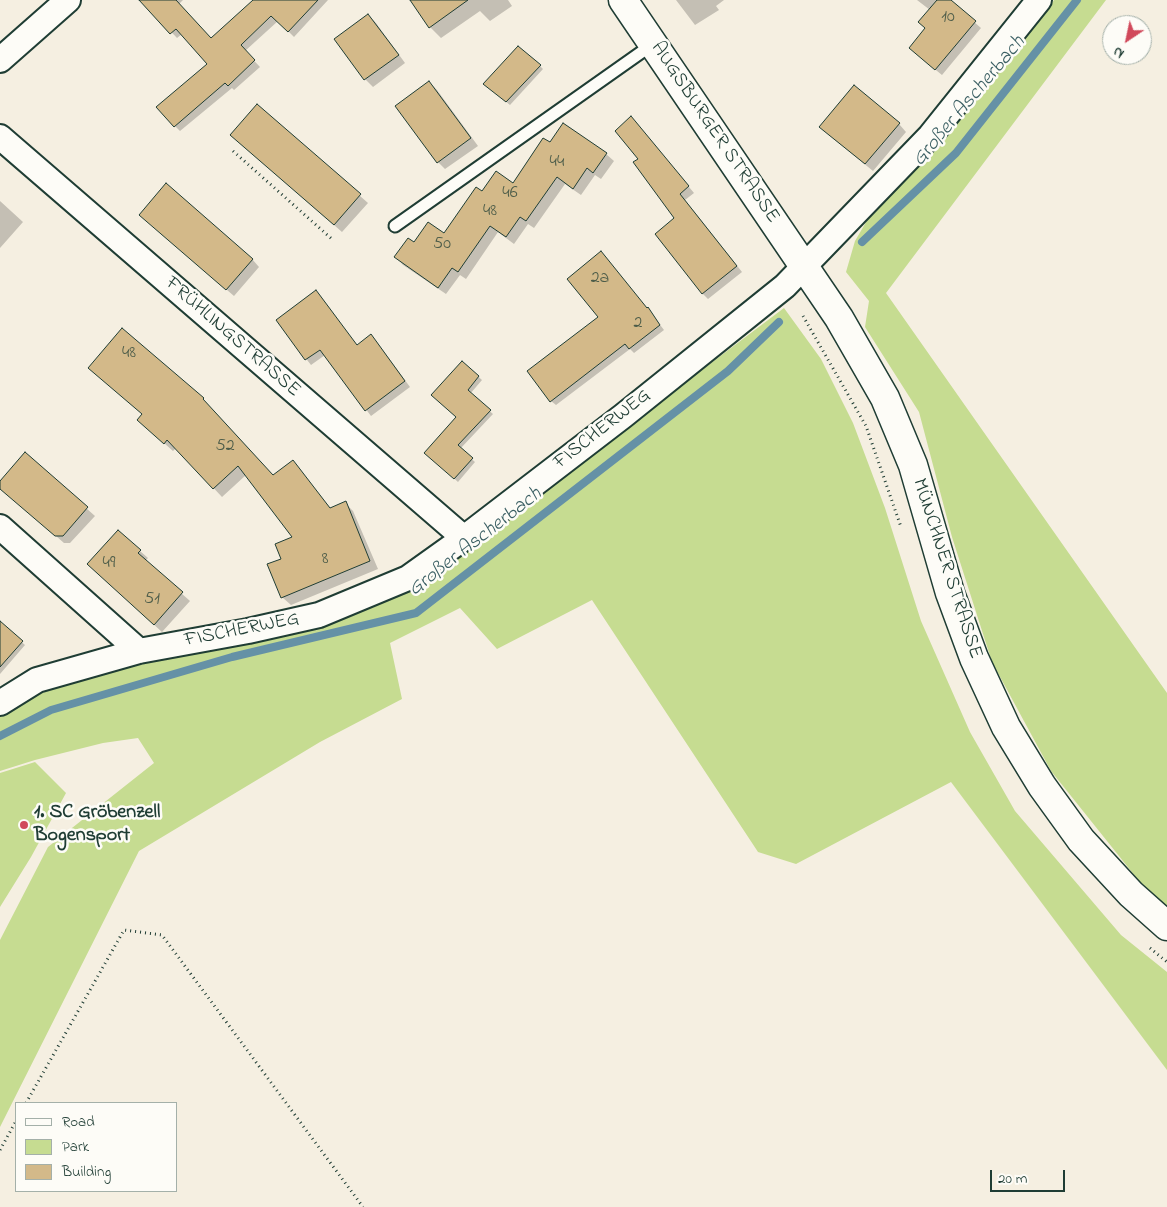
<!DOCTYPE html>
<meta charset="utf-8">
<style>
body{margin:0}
#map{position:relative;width:1167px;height:1207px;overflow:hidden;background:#f5efe1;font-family:"Indie Flower",sans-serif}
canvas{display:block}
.legend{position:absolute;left:15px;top:1102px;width:162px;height:90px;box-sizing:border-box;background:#fdfcf7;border:1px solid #a4b0a9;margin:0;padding:6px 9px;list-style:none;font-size:15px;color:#1f3d34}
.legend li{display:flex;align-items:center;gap:10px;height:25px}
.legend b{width:25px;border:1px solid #a4b0a9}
.north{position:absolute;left:1102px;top:15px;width:50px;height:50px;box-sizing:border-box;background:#fdfcf7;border:1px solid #a4b0a9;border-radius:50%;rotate:214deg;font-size:14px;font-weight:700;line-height:20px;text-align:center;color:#1f3d34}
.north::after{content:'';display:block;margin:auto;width:18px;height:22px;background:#d1495b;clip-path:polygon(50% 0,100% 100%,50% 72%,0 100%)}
.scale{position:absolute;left:990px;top:1170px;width:75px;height:22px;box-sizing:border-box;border:2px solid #1f3d34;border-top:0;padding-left:6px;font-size:15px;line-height:18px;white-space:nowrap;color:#1f3d34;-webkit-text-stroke:4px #fdfcf7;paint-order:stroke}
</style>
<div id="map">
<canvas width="1167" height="1207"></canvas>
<ul class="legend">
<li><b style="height:6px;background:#fdfcf7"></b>Road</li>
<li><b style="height:14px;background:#c6dc91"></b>Park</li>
<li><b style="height:14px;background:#d3b989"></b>Building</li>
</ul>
<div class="north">N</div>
<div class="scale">20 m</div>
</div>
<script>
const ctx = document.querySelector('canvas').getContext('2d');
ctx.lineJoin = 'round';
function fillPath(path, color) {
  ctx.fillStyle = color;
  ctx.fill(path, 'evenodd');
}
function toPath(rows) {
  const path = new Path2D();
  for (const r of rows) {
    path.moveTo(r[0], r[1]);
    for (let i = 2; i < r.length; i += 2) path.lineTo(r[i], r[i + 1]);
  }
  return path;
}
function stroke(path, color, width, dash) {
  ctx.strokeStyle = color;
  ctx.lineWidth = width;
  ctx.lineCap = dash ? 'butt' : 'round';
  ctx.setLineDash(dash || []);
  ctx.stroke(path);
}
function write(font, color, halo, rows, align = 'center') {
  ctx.font = font + ' "Indie Flower",sans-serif';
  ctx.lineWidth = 5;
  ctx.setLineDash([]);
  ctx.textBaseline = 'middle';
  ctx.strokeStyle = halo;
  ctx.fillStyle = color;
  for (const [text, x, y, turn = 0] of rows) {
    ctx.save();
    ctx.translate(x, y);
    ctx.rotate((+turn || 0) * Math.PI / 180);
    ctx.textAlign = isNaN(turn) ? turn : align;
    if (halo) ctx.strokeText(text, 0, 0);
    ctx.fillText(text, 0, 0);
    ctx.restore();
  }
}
fillPath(toPath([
 [1054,0,1106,0,886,293,1167,693,1167,906,1139,881,1051,771,992,662,952,537,919,412,865,327,869,301,846,272,855,241,869,217,868,210,1044,14],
 [784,308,821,359,853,423,885,508,921,621,970,732,1015,811,1121,935,1167,972,1167,1070,951,782,796,864,758,852,592,600,497,649,460,608,390,643,402,699,320,742,139,851,0,1127,0,940,48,847,154,763,138,738,103,743,35,760,0,771,0,717,37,695,110,666,320,626,374,607,471,544],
 [35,762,66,793,31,857,0,907,0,773]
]), '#c6dc91');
fillPath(toPath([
 [141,0,183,0,179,4,212,40,254,1,253,0,328,0,294,37,278,21,245,51,260,67,234,90,232,88,180,131,175,126,209,64,182,34,177,38],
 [411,0,508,0,512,6,490,21,480,11,441,38,430,27],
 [676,0,724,0,716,6,719,10,695,25],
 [917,0,949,0,981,28,942,75,916,54,926,29,930,10],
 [368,15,376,23,405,63,373,87,365,79,336,39],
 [540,66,543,69,510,105,488,87],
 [429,82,437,90,478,146,445,169,438,162],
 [257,105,368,203,342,232,239,142],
 [564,124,606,154,614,161,601,179,595,175,581,195,565,184,534,228,528,224,514,244,498,232,466,279,460,275,446,294,403,265,396,257,414,243,444,235,483,193,513,184,550,144],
 [637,124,694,193,685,200,742,272,708,299,702,293,676,218,639,159],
 [899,124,906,132,873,171,828,134],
 [0,201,23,222,0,248],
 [148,222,252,259,259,267,234,296],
 [648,309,664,330,634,353,630,349,556,405,551,401],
 [277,321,357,346,376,341,410,387,371,416,325,355,311,365],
 [462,362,482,380,470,394,493,414,460,449,475,462,458,482,426,453,458,418],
 [203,399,273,476,293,462,331,509,345,503,353,511,378,569,291,605,282,597,282,559,294,537,246,475,222,497,176,448,173,451,147,428],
 [25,454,95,516,70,543,64,543,0,487,0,483],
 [140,551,148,558,145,561,190,601,162,632,96,572],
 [0,623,25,645,0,674]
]), '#0003');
stroke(toPath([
 [862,242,956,153,1077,0],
 [0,736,51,710,232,657,416,613,728,371,779,322]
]), '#6591a6', 8);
const building = toPath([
 [139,0,176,0,211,38,253,0,318,0,288,32,271,16,241,45,255,60,228,86,225,83,174,127,156,107,207,64,176,29,170,34,139,0],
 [410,0,468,0,429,28,410,0],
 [937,0,951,0,976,21,935,70,909,48,925,28,918,22,937,0],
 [368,14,399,55,364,80,334,39,368,14],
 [518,46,541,65,506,102,483,84,518,46],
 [429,81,471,138,437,163,395,106,429,81],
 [854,85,900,123,865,164,819,127,854,85],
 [257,104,361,194,334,225,230,135,257,104],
 [631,116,689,186,680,194,737,266,702,294,655,234,674,218,633,162,638,159,615,131,631,116],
 [563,123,607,153,593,173,587,168,573,189,557,177,526,221,520,217,506,237,490,226,458,272,452,268,438,288,394,257,408,238,414,242,428,222,444,233,476,187,482,191,496,171,513,183,543,138,550,142,563,123],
 [166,183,253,259,226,290,139,215,166,183],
 [601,251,647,308,648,307,660,325,629,349,625,344,550,402,527,371,598,317,567,279,601,251],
 [316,290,357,345,371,334,405,381,365,411,320,350,305,360,276,320,316,290],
 [122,328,204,398,203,399,273,475,293,460,330,508,346,501,370,561,281,598,267,564,281,559,275,544,292,537,238,466,213,489,167,440,164,444,137,420,142,414,88,368,122,328],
 [462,361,479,376,468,390,491,410,458,445,473,458,454,479,424,453,456,417,431,395,462,361],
 [25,452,88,507,63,536,55,536,0,489,0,481,25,452],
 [118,530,141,550,138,553,183,592,154,625,87,564,118,530],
 [0,621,23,641,0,667,0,621]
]);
fillPath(building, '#d3b989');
stroke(building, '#1f3d34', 1);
const service = toPath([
 [395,226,653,44]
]);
const minor = toPath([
 [0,60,68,0],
 [0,137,464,538],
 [0,527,139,651],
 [0,703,37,680,139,651,248,631,319,615,408,578,464,538,623,416,785,286,930,136,1039,0]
]);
const secondary = toPath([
 [623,0,839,318,885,398,913,465,950,593,974,658,1006,727,1042,786,1081,840,1131,894,1167,926]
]);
stroke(service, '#1f3d34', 15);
stroke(minor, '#1f3d34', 28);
stroke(secondary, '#1f3d34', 31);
stroke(toPath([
 [233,151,333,240],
 [803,316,866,426,901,527],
 [1150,948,1167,962],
 [26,1103,124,930,162,935,363,1207],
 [0,1150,16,1121]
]), '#1f3d34', 3, [1, 4]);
stroke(service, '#fdfcf7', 11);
stroke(minor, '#fdfcf7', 24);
stroke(secondary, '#fdfcf7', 28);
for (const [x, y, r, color] of [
 [24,825,5,"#d1495b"]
]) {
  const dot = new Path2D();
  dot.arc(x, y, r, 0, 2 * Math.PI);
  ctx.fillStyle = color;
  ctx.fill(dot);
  stroke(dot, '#fdfcf7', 2);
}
write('18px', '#4c5c49', null, [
 ["10",948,18],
 ["44",557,163],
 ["46",510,194],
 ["48",490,212],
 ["50",442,245],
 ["2a",600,279],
 ["2",638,324],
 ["48",129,354],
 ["52",225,447],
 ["8",325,560],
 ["49",109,564],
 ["51",152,600]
]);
write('20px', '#1f3d34', '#fdfcf7', [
 ["AUGSBURGER STRASSE",714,133,56],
 ["FRÜHLINGSTRASSE",232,338,41],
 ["FISCHERWEG",603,430,-38],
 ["MÜNCHNER STRASSE",946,569,72],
 ["FISCHERWEG",242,631,-11]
]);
write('bold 20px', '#1f3d34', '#fdfcf7', [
 ["1. SC Gröbenzell",34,814],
 ["Bogensport",34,837]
], 'left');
write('italic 21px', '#3c6064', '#fdfcf7', [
 ["Großer Ascherbach",970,102,-50],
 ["Großer Ascherbach",476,543,-38]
]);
</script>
